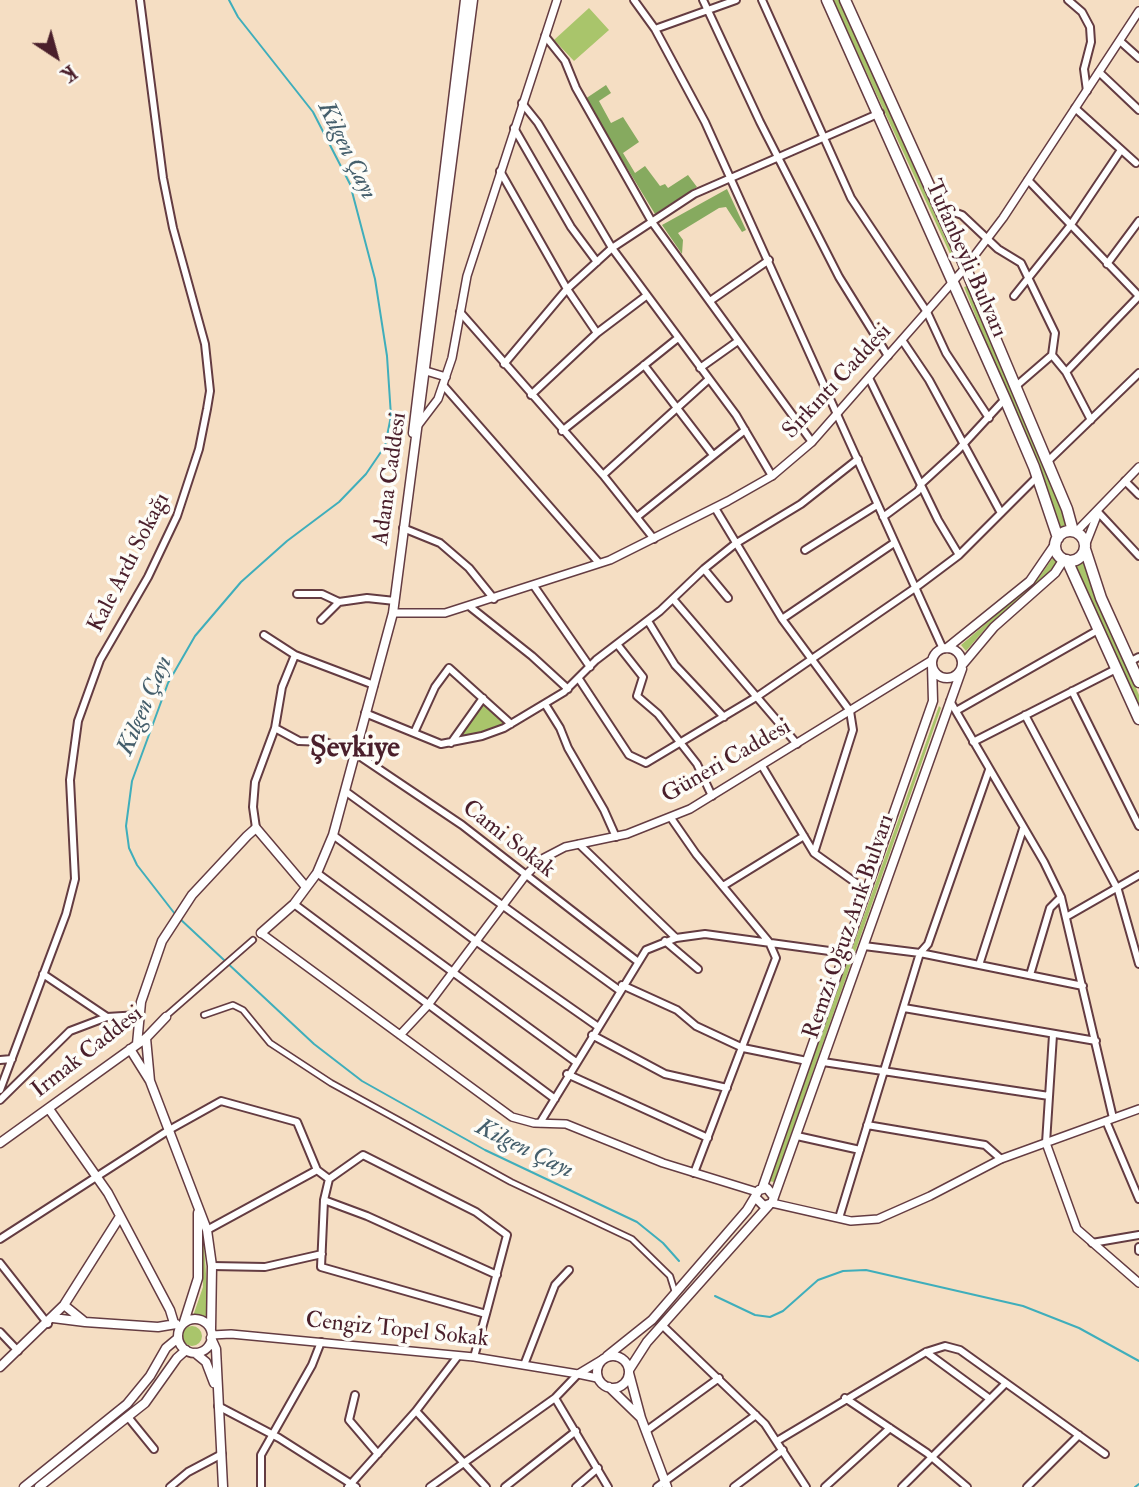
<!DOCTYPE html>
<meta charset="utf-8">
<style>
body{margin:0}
#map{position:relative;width:1139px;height:1487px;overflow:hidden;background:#f5dec3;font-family:"IM FELL Double Pica",serif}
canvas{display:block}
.north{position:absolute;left:21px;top:21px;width:70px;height:70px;-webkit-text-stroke:5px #fdfcf7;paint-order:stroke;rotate:144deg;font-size:19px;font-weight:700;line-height:28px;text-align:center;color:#4a1f2b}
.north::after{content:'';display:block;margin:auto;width:24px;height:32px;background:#4a1f2b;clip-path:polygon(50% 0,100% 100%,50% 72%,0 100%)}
</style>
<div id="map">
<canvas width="1139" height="1487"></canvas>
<div class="north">K</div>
</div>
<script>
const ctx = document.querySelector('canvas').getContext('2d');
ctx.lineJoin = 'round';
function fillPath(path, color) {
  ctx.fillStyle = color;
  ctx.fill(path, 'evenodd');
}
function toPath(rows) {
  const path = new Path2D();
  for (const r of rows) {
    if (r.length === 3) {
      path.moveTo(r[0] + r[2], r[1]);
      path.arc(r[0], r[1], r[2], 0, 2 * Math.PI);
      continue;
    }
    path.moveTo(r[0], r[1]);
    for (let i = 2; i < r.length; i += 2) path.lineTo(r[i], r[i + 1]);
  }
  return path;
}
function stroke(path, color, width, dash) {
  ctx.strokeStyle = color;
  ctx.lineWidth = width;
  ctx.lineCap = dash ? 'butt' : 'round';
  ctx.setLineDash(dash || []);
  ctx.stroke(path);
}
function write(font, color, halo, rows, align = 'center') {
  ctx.font = font + ' "IM FELL Double Pica",serif';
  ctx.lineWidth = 7;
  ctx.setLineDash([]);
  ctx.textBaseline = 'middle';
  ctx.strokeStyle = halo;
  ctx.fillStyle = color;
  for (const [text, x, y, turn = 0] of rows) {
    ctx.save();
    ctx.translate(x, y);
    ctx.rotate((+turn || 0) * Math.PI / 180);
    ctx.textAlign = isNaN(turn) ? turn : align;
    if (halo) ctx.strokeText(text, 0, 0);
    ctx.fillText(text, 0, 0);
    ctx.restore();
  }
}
fillPath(toPath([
 [833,0,839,0,845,13,954,257,952,258],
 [589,8,609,30,574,61,554,40],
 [967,286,1068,524,1060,528,964,287],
 [1056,553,1062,562,986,628,966,651,961,645,1038,579],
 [1083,562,1139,695,1139,707,1073,566],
 [483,703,506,722,494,730,457,738],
 [939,706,941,708,774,1182,769,1181],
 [203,1230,208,1303,208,1321,193,1316,203,1287],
 [192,1336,10]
]), '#a9c56b');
fillPath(toPath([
 [606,85,611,93,599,101,611,123,623,117,639,142,623,153,635,173,645,166,660,186,665,184,668,188,688,175,697,187,655,214,585,99],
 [727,189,746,230,742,232,726,207,719,208,678,233,683,240,682,254,662,225]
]), '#86aa5f');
stroke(toPath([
 [175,914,137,865,129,848,126,826,132,781,168,683,195,636,241,582,287,541,339,502,366,474,385,446,391,416,387,356,375,279,350,184,313,112,238,17,229,0],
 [179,918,314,1044,362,1081,485,1150,637,1222,663,1243,679,1261],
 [715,1296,755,1315,770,1317,783,1311,818,1280,843,1271,866,1270,1023,1306,1079,1328,1139,1361],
 [1135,1487,1139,1484]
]), '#3faebb', 2);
const pedestrian = toPath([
 [204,1015,233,1005,243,1010,270,1043,331,1083,511,1182,632,1239,670,1276,675,1292],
 [166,1016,253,940]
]);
const minor = toPath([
 [634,0,655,29,705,122,943,649],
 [703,0,760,122,839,277,888,356],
 [762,0,851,198,927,312,946,353,989,418],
 [1068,0,1082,12,1090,27,1091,42,1084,69,1087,91],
 [655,29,736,0],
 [545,36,565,61,576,88,652,222,812,442],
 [1120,41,1139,58],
 [1099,72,1139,110],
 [522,103,538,123,612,248,736,415,772,476],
 [1075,108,1136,163],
 [514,128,571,227,597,262],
 [500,171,567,289,597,333],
 [1028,180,1139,296],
 [939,207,962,215,998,249,1021,263,1055,333,1052,355,1066,372,1091,420],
 [1107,264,1139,221],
 [1014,296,1070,226,1121,150],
 [710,301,769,260],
 [460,312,603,475,654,539],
 [902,340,929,380,1001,513],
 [504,364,567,289,612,248,694,194,880,113],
 [644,365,713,455],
 [700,368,738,341],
 [1066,372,1139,296],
 [869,378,938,520,959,555],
 [443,385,599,563],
 [1015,387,1052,355],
 [531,395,597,333,646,296],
 [562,431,678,338],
 [1047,462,1139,373],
 [603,475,709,379],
 [1125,481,1139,495],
 [715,508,782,619,850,711,853,730,814,853],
 [1098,512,1139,556],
 [637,517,745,430],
 [883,517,918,491,922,483,958,450,1005,399],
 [403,528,440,543,469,568,494,599],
 [805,550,877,505],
 [704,569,728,598],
 [534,586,590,667],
 [297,594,322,594,339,602],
 [673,599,797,744],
 [469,606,532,656,568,689],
 [782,619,894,543],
 [321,620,339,602,367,598,395,601],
 [648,621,675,665,724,717],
 [264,635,295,655,374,685],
 [617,644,643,677,637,696,658,714,697,764,712,796],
 [1129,662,1139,657],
 [579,679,629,755,646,763,758,696,915,588,959,555,1037,477],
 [1072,691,1139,826],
 [950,701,1044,862,1061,897,1113,1118],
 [545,704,560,728,568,748,604,810,616,837],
 [956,711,1098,630],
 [365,713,441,744,482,736,504,728,564,692,596,660,660,611,704,569,735,544,801,504,858,459],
 [1025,715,1118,890,1139,964],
 [275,728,299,741,325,742,355,753,462,825,637,961],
 [414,733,435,687,449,668,511,724],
 [973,742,1116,669],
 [451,743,483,698],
 [762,766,814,853,866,890],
 [345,791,619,990],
 [671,818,696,854,769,942,776,958,694,1173],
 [256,828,253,807,255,782,275,728,282,687,295,655],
 [333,835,477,942,597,1026],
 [579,844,676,938],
 [317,873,576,1062],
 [723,886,804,836],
 [294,904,555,1099],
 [1066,917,1139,875],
 [665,941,698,969],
 [864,946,920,953,1083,986],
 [979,965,1023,829],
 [43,974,107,1017],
 [1030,975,1050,908,1061,897],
 [622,985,677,1010,696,1026,743,1048,807,1061],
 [904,1008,1096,1041],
 [592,1035,665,1074,727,1088],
 [0,1060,12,1059],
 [823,1062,1049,1096],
 [567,1074,708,1138],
 [0,1090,66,914,75,879,70,780,78,721,100,660,148,577,177,516,199,449,207,409,210,391,205,344,173,228,163,178,140,0],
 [0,1100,70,1031,107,1017,139,1015],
 [1106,1121,1139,1199],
 [540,1123,646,950,676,938,705,934,844,953],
 [867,1125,985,1145,1001,1159],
 [797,1136,860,1150],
 [1046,1143,1053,1035],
 [324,1200,367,1216,497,1275],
 [839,1218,920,953,928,944,989,770],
 [207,1230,317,1170],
 [0,1239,169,1130,221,1101,297,1122,317,1170,329,1179],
 [1092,1243,1139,1235],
 [1139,1247,1139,1251],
 [0,1263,48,1324],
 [212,1266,265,1267,322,1254],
 [662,1325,765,1424,806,1487],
 [0,1332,18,1351],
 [926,1352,990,1399],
 [474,1357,486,1314,507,1235,476,1212,363,1155,329,1179,324,1200,321,1267,486,1314],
 [524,1365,555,1285,569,1270],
 [355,1395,349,1420,378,1454],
 [555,1398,608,1487],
 [845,1398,927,1453,967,1487],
 [218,1406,279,1438,356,1487],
 [416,1411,486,1487],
 [128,1417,154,1449],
 [646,1431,719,1378],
 [777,1441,926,1352,945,1346,960,1350,1105,1454],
 [170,1487,188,1472,222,1454],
 [261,1487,261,1455,312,1365,321,1342],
 [348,1487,416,1411,458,1356],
 [430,1487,555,1398,578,1374],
 [505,1487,576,1431],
 [576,1487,598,1468],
 [657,1487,756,1415],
 [734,1487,783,1450],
 [825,1487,890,1428],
 [902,1487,1006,1383],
 [1027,1487,1079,1435]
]);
const tertiary = toPath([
 [426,371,446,377],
 [419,424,438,399,452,358,467,276,557,0],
 [1076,532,1139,467],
 [1085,546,1098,513],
 [393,613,445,613,610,560,728,501,772,476,812,442,965,268,1003,218,1139,11],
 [261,933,512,1117,534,1123,566,1124,663,1163,757,1192],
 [400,1035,428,1005,525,876,542,859,565,847,627,834,690,809,932,660],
 [1046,1143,1077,1229,1139,1283],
 [772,1203,851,1221,878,1219,930,1196,1001,1159,1139,1109],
 [212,1335,231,1334,474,1357,578,1374],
 [597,1378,578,1374,603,1359]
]);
const secondary = toPath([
 [413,433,465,0],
 [947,663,15],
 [947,648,1030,581,1056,543],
 [963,664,994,627,1055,573,1064,559],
 [261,933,294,904,317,873,333,835,393,613,473,0],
 [137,1044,141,1002,162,941,192,895,247,836,256,828,306,887],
 [130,1049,150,1081,146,1038],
 [150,1081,207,1230,212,1266,211,1329],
 [49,1109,108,1193,170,1310,174,1323],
 [0,1143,146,1038,166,1017],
 [762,1189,933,701,932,665],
 [774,1197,962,669],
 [53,1318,85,1322,64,1305],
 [195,1336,17],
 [85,1322,158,1327,176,1324],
 [184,1322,198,1278,198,1213],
 [211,1338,216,1349,223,1487],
 [195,1353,206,1362,214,1383],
 [613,1372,16],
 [607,1356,652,1320,747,1210,759,1190,767,1188,774,1197,772,1203,764,1206,756,1198],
 [0,1367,64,1305,119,1218],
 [629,1370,647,1342,769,1205],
 [609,1387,641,1418,629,1373],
 [641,1418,667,1487],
 [24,1487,127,1404,150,1376,166,1348,178,1338],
 [39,1487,145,1403,177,1358,186,1350]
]);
const trunk = toPath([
 [827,0,1005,399,1034,467,1058,538],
 [845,0,955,243,1067,509,1073,531],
 [1070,546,15],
 [1085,549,1101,598,1139,682],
 [1067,560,1139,719]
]);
stroke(pedestrian, '#643c42', 8);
stroke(minor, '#643c42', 10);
stroke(tertiary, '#643c42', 10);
stroke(secondary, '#643c42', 11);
stroke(trunk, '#643c42', 13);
stroke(pedestrian, '#fff', 4.5);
stroke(minor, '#fff', 6);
stroke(tertiary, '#fff', 7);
stroke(secondary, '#fff', 8);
stroke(trunk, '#fff', 10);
write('23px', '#4a1f2b', '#fdfcf7', [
 ["Tufanbeyli Bulvarı",965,259,66],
 ["Sırkıntı Caddesi",838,382,-47],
 ["Adana Caddesi",391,479,-82],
 ["Kale Ardı Sokağı",130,563,-63],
 ["Güneri Caddesi",727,762,-30],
 ["Cami Sokak",508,840,38],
 ["Remzi Oğuz Arık Bulvarı",850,927,-71],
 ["Irmak Caddesi",88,1053,-38],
 ["Cengiz Topel Sokak",397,1331,6]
]);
write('italic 24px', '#455f6c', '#fdfcf7', [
 ["Kilgen Çayı",346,151,64],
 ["Kilgen Çayı",146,706,-67],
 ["Kilgen Çayı",524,1150,26]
]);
write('bold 30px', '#4a1f2b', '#fdfcf7', [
 ["Şevkiye",355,750]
]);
</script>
